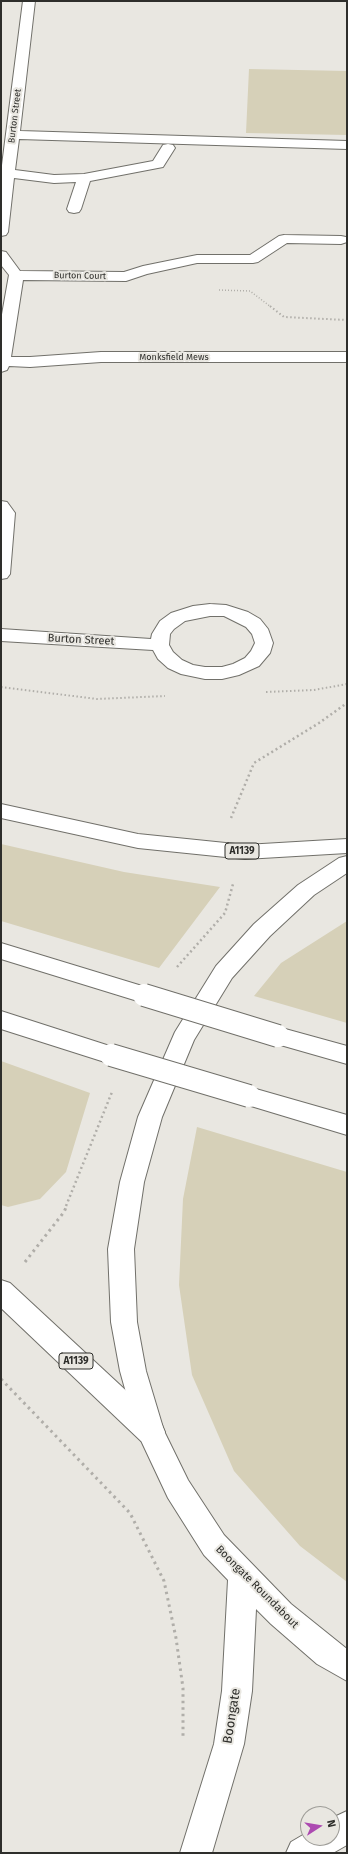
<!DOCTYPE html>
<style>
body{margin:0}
#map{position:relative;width:348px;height:1854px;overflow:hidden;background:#e9e7e1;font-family:"Fira Sans",sans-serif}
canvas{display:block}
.frame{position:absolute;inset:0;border:2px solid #2e2e2b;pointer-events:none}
.north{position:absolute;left:300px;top:1806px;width:40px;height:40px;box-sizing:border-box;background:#e9e7e1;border:1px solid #9e9d98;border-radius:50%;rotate:78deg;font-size:11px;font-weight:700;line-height:16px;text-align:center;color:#2e2e2b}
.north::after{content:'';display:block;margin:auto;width:14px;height:18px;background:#ac4ab1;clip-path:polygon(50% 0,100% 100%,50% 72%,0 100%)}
</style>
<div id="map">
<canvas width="348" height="1854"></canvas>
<div class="frame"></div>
<div class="north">N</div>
</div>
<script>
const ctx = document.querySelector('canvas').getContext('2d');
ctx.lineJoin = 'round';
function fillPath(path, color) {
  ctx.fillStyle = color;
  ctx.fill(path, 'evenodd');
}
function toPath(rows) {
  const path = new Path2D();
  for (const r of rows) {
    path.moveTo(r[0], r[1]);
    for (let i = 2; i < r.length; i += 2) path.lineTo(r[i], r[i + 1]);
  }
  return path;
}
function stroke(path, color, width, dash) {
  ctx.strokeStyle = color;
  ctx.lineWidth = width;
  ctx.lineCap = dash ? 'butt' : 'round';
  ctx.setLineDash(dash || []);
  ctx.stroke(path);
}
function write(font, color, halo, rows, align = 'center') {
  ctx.font = font + ' "Fira Sans",sans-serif';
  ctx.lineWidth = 4;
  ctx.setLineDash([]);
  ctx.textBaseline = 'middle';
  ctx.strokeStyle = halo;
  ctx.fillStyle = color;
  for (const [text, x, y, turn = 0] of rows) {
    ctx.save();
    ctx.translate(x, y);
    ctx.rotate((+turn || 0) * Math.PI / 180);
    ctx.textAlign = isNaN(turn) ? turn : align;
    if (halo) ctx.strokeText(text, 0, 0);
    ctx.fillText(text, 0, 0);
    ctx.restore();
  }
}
fillPath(toPath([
 [249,69,347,71,347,135,246,133],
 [1,844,124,872,220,887,159,968,1,921],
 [347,921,347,1023,254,996,281,963],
 [1,1061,90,1093,66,1172,40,1199,8,1207,1,1205],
 [197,1127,347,1172,347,1582,300,1546,234,1471,192,1375,179,1285,183,1199]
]), '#d6d0b8');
const minor = toPath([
 [23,1,35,1,20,131,347,141,347,149,19,139,15,170,54,175,84,174,153,161,163,145,168,144,173,145,175,148,163,167,90,181,81,209,79,212,74,213,69,212,67,209,76,182,54,183,14,178,8,232,6,235,1,236,1,173,23,1],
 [284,235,341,236,346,237,347,242,341,244,287,243,258,262,253,263,197,263,147,274,126,281,23,280,11,357,30,357,101,352,347,352,347,362,101,362,30,367,9,366,7,370,1,372,1,320,9,275,1,265,1,251,6,252,20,271,124,272,143,266,197,255,250,255,279,236,284,235],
 [1,501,7,502,15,513,10,574,7,578,1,579,1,501],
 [210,604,226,605,248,612,260,619,268,629,273,643,270,653,259,666,239,675,222,679,205,679,181,674,168,668,158,659,153,650,1,641,1,629,151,639,152,634,160,621,171,613,193,606,210,604],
 [210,616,224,616,246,627,252,634,255,643,251,651,245,658,233,664,222,667,205,667,193,665,182,660,173,652,169,645,170,634,174,629,185,621,210,616],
 [347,856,347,873,314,895,270,936,232,978,194,1040,162,1117,144,1182,134,1249,137,1322,146,1371,164,1431,188,1480,224,1535,291,1604,347,1649,347,1681,317,1664,271,1624,256,1609,252,1691,244,1744,212,1853,180,1853,214,1744,222,1691,228,1580,204,1555,168,1498,137,1432,120,1371,111,1322,108,1249,120,1182,138,1117,175,1032,216,966,254,924,298,885,339,858,347,856],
 [347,1811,347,1845,333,1853,286,1853,291,1842,308,1832,308,1838,332,1838,332,1818,347,1811]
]);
const highway = toPath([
 [1,804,138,834,245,845,347,839,347,853,245,859,138,848,1,818,1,804],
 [1,943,152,989,155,995,152,1001,144,1003,1,959,1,943],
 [1,1011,119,1049,123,1055,119,1061,111,1064,1,1029,1,1011],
 [278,1027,347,1046,347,1064,270,1042,266,1036,270,1030,278,1027],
 [249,1087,347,1115,347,1135,241,1103,237,1096,241,1089,249,1087],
 [1,1280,10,1283,161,1423,165,1432,161,1441,151,1444,141,1441,1,1308,1,1280]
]);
stroke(minor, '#71706a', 2);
stroke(highway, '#71706a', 2);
stroke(toPath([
 [219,290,250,291,271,307]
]), '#b0aea9', 1.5, [1, 2]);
stroke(toPath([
 [270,306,284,317,347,320],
 [1,687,97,699,165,696],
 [266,692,314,690,347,684]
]), '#b0aea9', 2, [1.5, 2.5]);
stroke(toPath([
 [231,818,254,763,319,723,347,703],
 [177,967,225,913,233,884],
 [66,1206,112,1092]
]), '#b0aea9', 2.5, [2, 3]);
stroke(toPath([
 [25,1262,64,1212,67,1205],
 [1,1379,130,1513,164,1581,176,1638,183,1688,183,1738]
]), '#b0aea9', 3, [2.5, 4]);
fillPath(minor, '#fff');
fillPath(highway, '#fff');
const highwayBridge = toPath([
 [144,995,278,1036],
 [111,1055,249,1096]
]);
stroke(highwayBridge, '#71706a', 24, []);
stroke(highwayBridge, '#fff', 22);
write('9px', '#2e2e2b', '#e9e7e1', [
 ["Burton Street",15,116,-83],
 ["Burton Court",80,276,1],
 ["Monksfield Mews",174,357]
]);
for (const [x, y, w] of [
 [242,851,34],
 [76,1361,34]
]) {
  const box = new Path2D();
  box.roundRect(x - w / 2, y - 8, w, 16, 3);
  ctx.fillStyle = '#e9e7e1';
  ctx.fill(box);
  stroke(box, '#2e2e2b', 1);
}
write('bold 10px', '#2e2e2b', null, [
 ["A1139",242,851],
 ["A1139",76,1361]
]);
write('11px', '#2e2e2b', '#e9e7e1', [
 ["Burton Street",81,640,3],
 ["Boongate Roundabout",257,1587,45]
]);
write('13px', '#2e2e2b', '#e9e7e1', [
 ["Boongate",232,1716,-81]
]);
</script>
